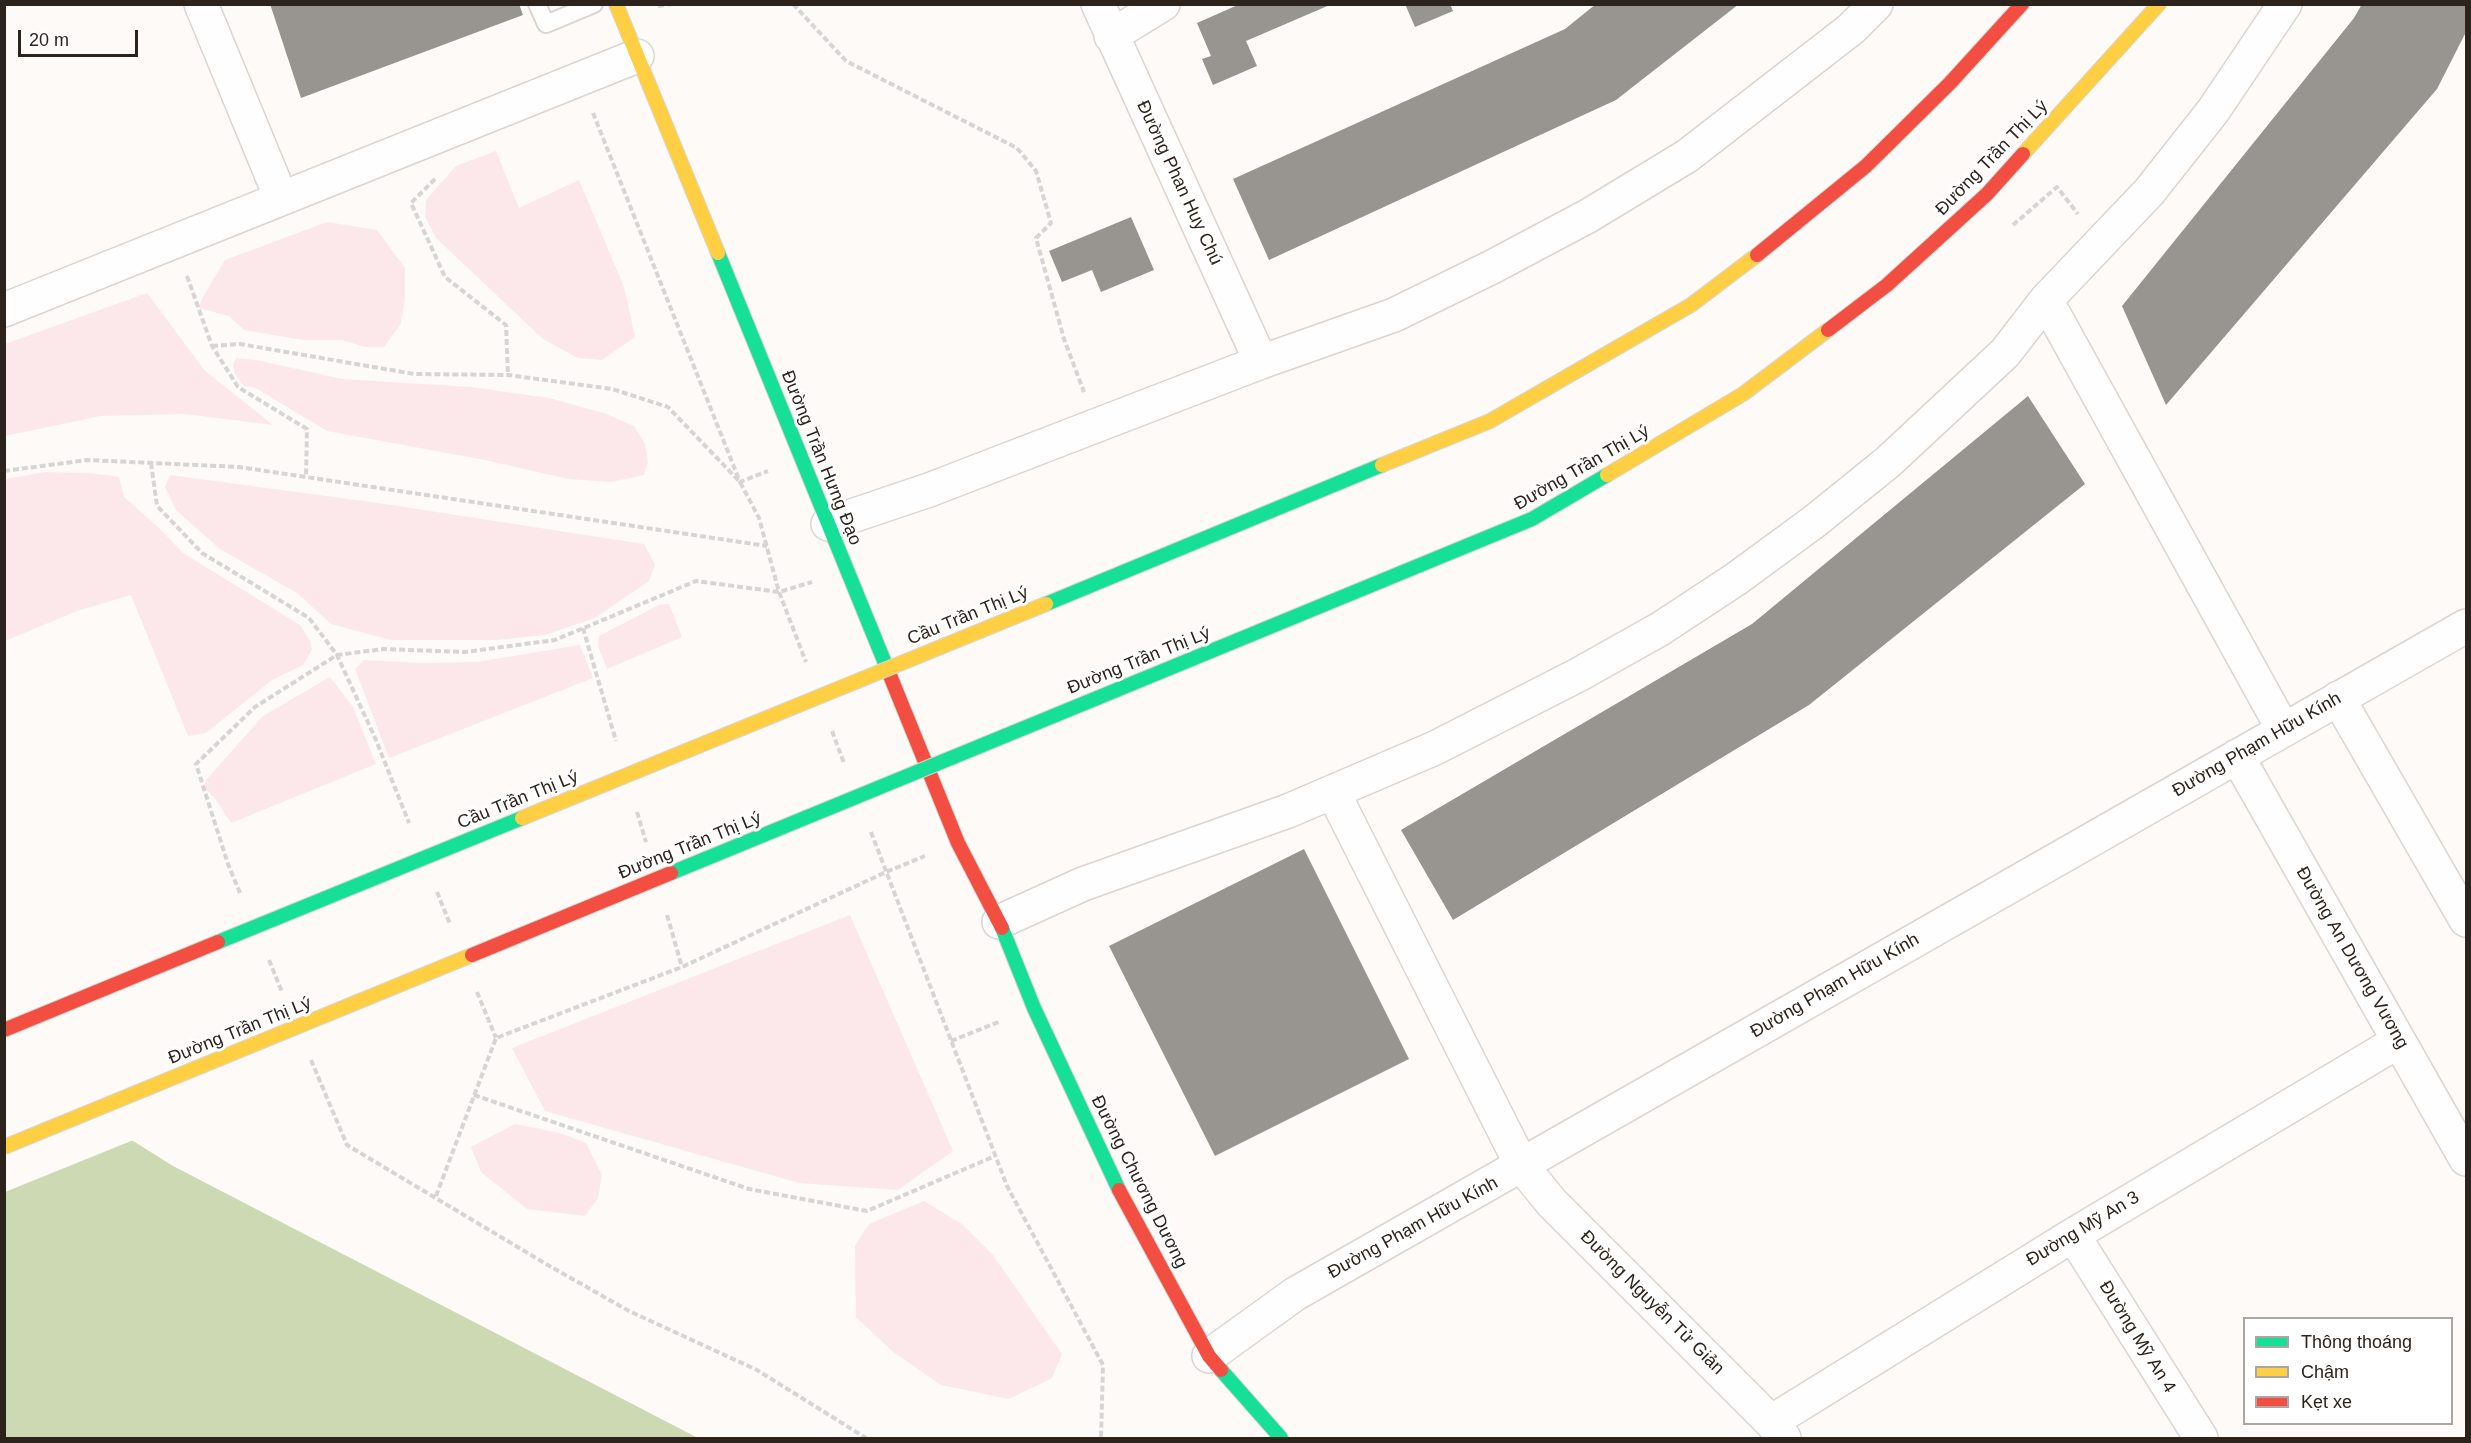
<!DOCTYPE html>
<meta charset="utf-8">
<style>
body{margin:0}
#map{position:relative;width:2471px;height:1443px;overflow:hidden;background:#fdfaf8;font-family:Helvetica,sans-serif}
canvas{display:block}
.frame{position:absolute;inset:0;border:6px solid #2c241c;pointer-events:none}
.legend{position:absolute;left:2243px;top:1317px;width:210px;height:108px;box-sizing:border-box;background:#fff;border:2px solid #aba7a4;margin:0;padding:8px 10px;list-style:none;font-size:18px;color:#2c241c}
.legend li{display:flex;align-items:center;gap:12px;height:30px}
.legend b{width:30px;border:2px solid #aba7a4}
.scale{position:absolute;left:18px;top:30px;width:120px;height:27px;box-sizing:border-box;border:3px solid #2c241c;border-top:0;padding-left:8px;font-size:18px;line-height:21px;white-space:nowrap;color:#2c241c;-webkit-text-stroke:4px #fff;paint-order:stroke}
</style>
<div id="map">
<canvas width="2471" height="1443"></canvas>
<div class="frame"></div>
<ul class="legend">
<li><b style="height:8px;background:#16e098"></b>Thông thoáng</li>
<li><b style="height:8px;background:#ffcf43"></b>Chậm</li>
<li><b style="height:8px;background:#f24e42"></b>Kẹt xe</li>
</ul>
<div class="scale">20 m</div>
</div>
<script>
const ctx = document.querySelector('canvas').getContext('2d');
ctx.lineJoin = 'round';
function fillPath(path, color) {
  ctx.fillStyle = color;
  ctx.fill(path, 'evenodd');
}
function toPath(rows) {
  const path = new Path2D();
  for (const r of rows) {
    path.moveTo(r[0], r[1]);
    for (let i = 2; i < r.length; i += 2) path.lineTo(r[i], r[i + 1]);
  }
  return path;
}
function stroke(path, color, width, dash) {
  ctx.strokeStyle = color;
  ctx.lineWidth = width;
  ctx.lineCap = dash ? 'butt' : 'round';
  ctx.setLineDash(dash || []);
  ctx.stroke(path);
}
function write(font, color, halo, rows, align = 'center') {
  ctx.font = font + ' Helvetica,sans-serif';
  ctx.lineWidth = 6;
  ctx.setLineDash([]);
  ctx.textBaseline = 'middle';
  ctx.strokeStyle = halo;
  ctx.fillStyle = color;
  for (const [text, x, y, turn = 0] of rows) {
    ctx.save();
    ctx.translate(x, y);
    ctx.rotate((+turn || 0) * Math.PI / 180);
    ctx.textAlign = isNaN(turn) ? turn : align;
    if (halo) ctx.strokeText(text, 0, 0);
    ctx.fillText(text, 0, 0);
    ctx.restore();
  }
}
fillPath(toPath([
 [496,151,519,208,579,180,624,287,635,337,602,360,578,358,543,339,436,238,425,217,426,200,456,166],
 [327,222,377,230,405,268,405,297,401,323,384,347,365,347,342,340,303,340,244,330,229,316,198,308,204,295,225,260],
 [147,293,205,371,273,425,185,414,100,416,5,436,5,344],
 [236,358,256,360,343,379,471,387,549,398,604,413,634,426,645,444,648,462,644,475,611,482,568,479,485,460,327,431,254,387,244,386,235,374,233,365],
 [45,472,89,473,119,477,124,497,158,527,183,553,300,625,310,641,312,650,303,665,272,680,206,733,188,736,131,595,77,611,5,641,5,479],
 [170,475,378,503,644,544,655,565,649,581,595,618,545,635,496,640,391,640,331,624,297,593,220,549,176,510,165,487],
 [669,604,682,637,607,669,598,646,599,636,659,605],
 [580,645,593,678,389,758,355,669,364,660,419,663,477,662],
 [330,677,353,707,376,764,231,823,214,797,204,788,206,780,263,716],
 [850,915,953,1151,898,1190,799,1183,545,1111,512,1048],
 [515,1124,560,1133,586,1143,602,1175,598,1198,585,1216,527,1209,481,1172,471,1147],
 [924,1201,962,1224,992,1254,1062,1354,1052,1378,1009,1399,941,1385,892,1351,856,1317,855,1246,869,1224]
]), '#fce8eb');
fillPath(toPath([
 [4,1060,173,1166,698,1438,5,1438]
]), '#cdd9b2');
fillPath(toPath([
 [4,1057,6,1057,136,1139,5,1192]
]), '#fdfaf8');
fillPath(toPath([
 [270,4,519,4,523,15,301,98],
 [1240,4,1332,4,1246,41,1257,66,1213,85,1202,59,1211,56,1197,23],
 [1405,4,1450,4,1453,11,1415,27],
 [1596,4,1739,4,1616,100,1269,260,1233,179,1565,29],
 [2362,4,2466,4,2466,32,2437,89,2166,405,2122,306,2354,18],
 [1131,217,1154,270,1101,292,1092,270,1062,282,1049,251],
 [2028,396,2085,484,1809,705,1453,920,1401,830,1752,624],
 [1304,849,1409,1059,1215,1156,1109,946]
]), '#989590');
const lane = toPath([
 [537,4,546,24,594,4]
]);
const street = toPath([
 [201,4,281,198],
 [1098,4,1261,362],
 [1111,36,1163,4],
 [2046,300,2283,729],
 [4,310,637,56],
 [828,524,929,490,1261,362,1394,315,1492,267,1588,216,1687,156,1851,29,1876,4],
 [2338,698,2466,920],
 [2237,756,2466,1159],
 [1333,792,1522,1166,1552,1203,1771,1422,1784,1438],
 [999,922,1083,884,1288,811,1435,748,1578,675,1660,629,1736,579,1815,521,1888,462,2005,353,2046,300,2149,192,2213,111,2285,4],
 [2073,1235,2201,1438],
 [1209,1356,1295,1294,2466,626],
 [1771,1422,2073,1235,2399,1041]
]);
const fast = toPath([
 [718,253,889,673],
 [1046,604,1382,465],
 [1085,703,1532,519,1607,475],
 [1002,928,1034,1008,1119,1190],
 [1221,1370,1281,1438]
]);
const slow = toPath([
 [616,4,718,253],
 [2023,154,2159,4],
 [1382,465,1490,421,1691,305,1757,255],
 [1607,475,1743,394,1828,330]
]);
const jam = toPath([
 [1757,255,1866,166,1950,83,2022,4],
 [1828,330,1887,285,1987,194,2023,154],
 [889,673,958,843,1002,928],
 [1119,1190,1209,1356,1221,1370]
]);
stroke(lane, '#dbd5d0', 20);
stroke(street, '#dbd5d0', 36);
stroke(fast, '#dbd5d0', 16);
stroke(slow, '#dbd5d0', 16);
stroke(jam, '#dbd5d0', 16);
stroke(toPath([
 [793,4,846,61,1017,148,1036,171,1051,223,1036,238,1064,339,1084,392],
 [658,6,673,4],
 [593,113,740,482,768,471],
 [435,179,411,203,445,277,506,325,508,375],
 [2013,225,2057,187,2078,214],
 [187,276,212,346,238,387,307,429,306,477],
 [212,346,240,344,414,374,508,375,612,389,668,407,740,482,759,518,779,592,806,662],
 [151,463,157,506,202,553,309,618,337,655,376,740,409,823],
 [4,471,87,460,239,467,767,546],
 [583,628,616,741],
 [832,731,844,763],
 [637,812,646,842],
 [871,832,1007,1186,1103,1365,1101,1438],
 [437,892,450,924],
 [240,893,228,864,196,764,255,707,337,655,383,649,465,652,555,640,696,581,779,592,812,582],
 [667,915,682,967],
 [269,960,282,992],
 [477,992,496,1038],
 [951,1041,1001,1021],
 [311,1060,347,1145,546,1264,629,1311,757,1370,866,1438],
 [474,1095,749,1189,867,1211,995,1156],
 [436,1196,496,1038,682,967,886,872,925,856]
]), '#d6d5d4', 4, [6, 3]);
stroke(lane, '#fffefe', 16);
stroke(street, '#fffefe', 33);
stroke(fast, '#16e098', 14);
stroke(slow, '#ffcf43', 14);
stroke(jam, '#f24e42', 14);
const fastBridge = toPath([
 [671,873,1085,703],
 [218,942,522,818]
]);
const slowBridge = toPath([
 [522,818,1046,604],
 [4,1147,472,955]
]);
const jamBridge = toPath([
 [472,955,671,873],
 [4,1030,218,942]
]);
stroke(fastBridge, '#dbd5d0', 16, []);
stroke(slowBridge, '#dbd5d0', 16, []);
stroke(jamBridge, '#dbd5d0', 16, []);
stroke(fastBridge, '#16e098', 14);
stroke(slowBridge, '#ffcf43', 14);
stroke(jamBridge, '#f24e42', 14);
write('18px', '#2c241c', '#fff', [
 ["Đường Trần Thị Lý",1992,158,-46],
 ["Đường Phan Huy Chú",1179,183,65],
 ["Đường Trần Hưng Đạo",821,458,68],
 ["Đường Trần Thị Lý",1582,468,-30],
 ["Cầu Trần Thị Lý",968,616,-22],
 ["Đường Trần Thị Lý",1139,661,-22],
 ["Đường Phạm Hữu Kính",2257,745,-30],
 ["Cầu Trần Thị Lý",518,800,-22],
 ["Đường Trần Thị Lý",690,846,-22],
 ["Đường An Dương Vương",2352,958,60],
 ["Đường Phạm Hữu Kính",1835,986,-30],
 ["Đường Trần Thị Lý",240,1031,-22],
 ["Đường Chương Dương",1139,1182,63],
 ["Đường Phạm Hữu Kính",1413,1228,-29],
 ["Đường Mỹ An 3",2083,1229,-31],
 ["Đường Nguyễn Tử Giản",1652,1303,45],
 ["Đường Mỹ An 4",2137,1337,58]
]);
</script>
